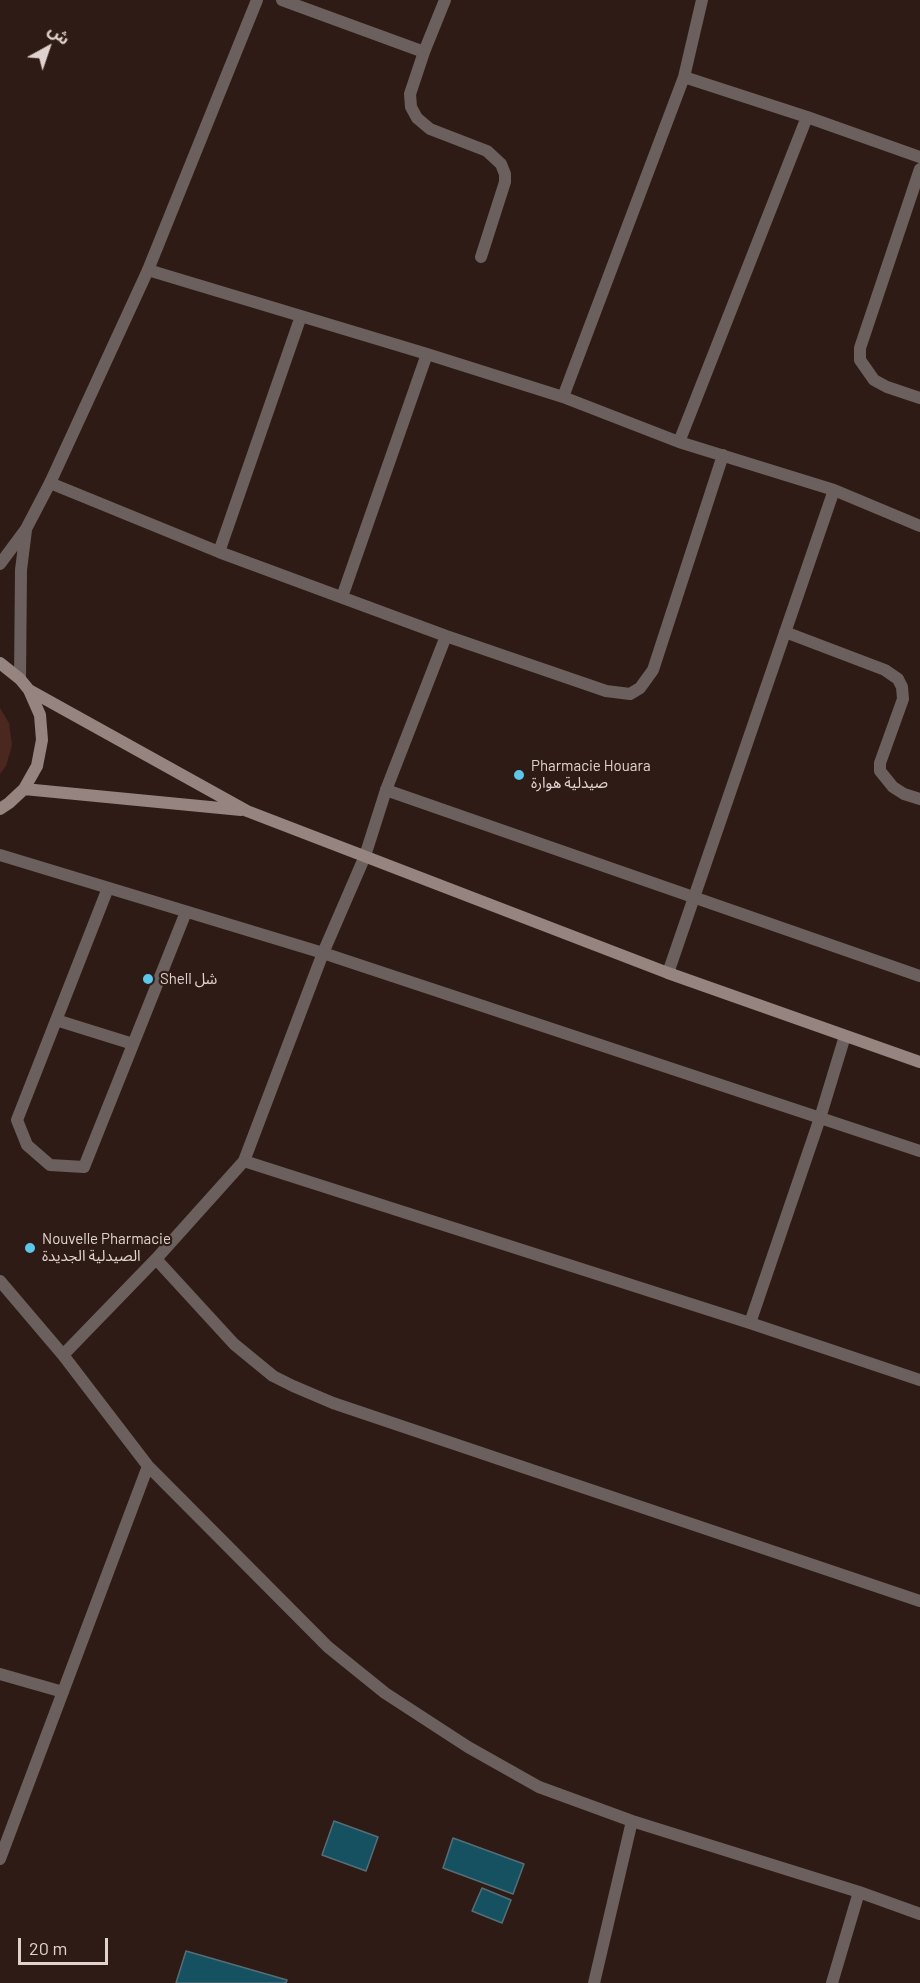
<!DOCTYPE html>
<meta charset="utf-8">
<style>
body{margin:0}
#map{position:relative;width:920px;height:1983px;overflow:hidden;background:#2f1b16;font-family:Barlow,"Noto Sans Arabic",sans-serif}
canvas{display:block}
.north{position:absolute;left:18px;top:18px;width:60px;height:60px;-webkit-text-stroke:4px #2f1b16;paint-order:stroke;rotate:40deg;font-size:16px;font-weight:700;line-height:24px;text-align:center;color:#e0d2cf}
.north::after{content:'';display:block;margin:auto;width:21px;height:27px;background:#e0d2cf;clip-path:polygon(50% 0,100% 100%,50% 72%,0 100%)}
.scale{position:absolute;left:18px;top:1938px;width:90px;height:27px;box-sizing:border-box;border:3px solid #e0d2cf;border-top:0;padding-left:8px;font-size:18px;line-height:21px;white-space:nowrap;color:#e0d2cf;-webkit-text-stroke:4px #2f1b16;paint-order:stroke}
</style>
<div id="map">
<canvas width="920" height="1983"></canvas>
<div class="north">ش</div>
<div class="scale">20 m</div>
</div>
<script>
const ctx = document.querySelector('canvas').getContext('2d');
ctx.lineJoin = 'round';
function fillPath(path, color) {
  ctx.fillStyle = color;
  ctx.fill(path, 'evenodd');
}
function toPath(rows) {
  const path = new Path2D();
  for (const r of rows) {
    path.moveTo(r[0], r[1]);
    for (let i = 2; i < r.length; i += 2) path.lineTo(r[i], r[i + 1]);
  }
  return path;
}
function stroke(path, color, width, dash) {
  ctx.strokeStyle = color;
  ctx.lineWidth = width;
  ctx.lineCap = dash ? 'butt' : 'round';
  ctx.setLineDash(dash || []);
  ctx.stroke(path);
}
function write(font, color, halo, rows, align = 'center') {
  ctx.font = font + ' Barlow,"Noto Sans Arabic",sans-serif';
  ctx.lineWidth = 4.5;
  ctx.setLineDash([]);
  ctx.textBaseline = 'middle';
  ctx.strokeStyle = halo;
  ctx.fillStyle = color;
  for (const [text, x, y, turn = 0] of rows) {
    ctx.save();
    ctx.translate(x, y);
    ctx.rotate((+turn || 0) * Math.PI / 180);
    ctx.textAlign = isNaN(turn) ? turn : align;
    if (halo) ctx.strokeText(text, 0, 0);
    ctx.fillText(text, 0, 0);
    ctx.restore();
  }
}
fillPath(toPath([
 [0,708,9,723,12,745,6,766,0,774]
]), '#4a271f');
const building = toPath([
 [334,1821,378,1837,366,1871,322,1855,334,1821],
 [453,1838,524,1864,513,1894,443,1868,453,1838],
 [482,1888,511,1900,502,1923,472,1911,482,1888],
 [186,1951,287,1980,286,1983,176,1983,186,1951]
]);
fillPath(building, '#165161');
stroke(building, '#556e76', 1.5);
stroke(toPath([
 [386,790,920,976],
 [0,855,323,953,920,1151],
 [108,888,17,1120,27,1145,50,1165,84,1167,186,912],
 [56,1020,133,1044]
]), '#6b605d', 12);
stroke(toPath([
 [282,0,424,52,445,0],
 [424,52,410,94,411,107,417,118,430,129,487,151,501,164,505,174,505,182,481,257],
 [684,77,807,117,920,157],
 [920,169,860,348,860,360,874,380,887,387,920,398],
 [148,270,427,354,563,397,679,442,834,490,920,526],
 [563,397,684,77,702,0],
 [679,442,807,117],
 [50,483,219,552,446,636,606,691,630,694,640,688,653,670,723,455],
 [219,552,301,316],
 [342,597,427,354],
 [785,632,885,670,898,679,902,687,903,699,880,763,880,771,893,787,904,794,920,799],
 [668,973,834,490],
 [244,1161,750,1323,820,1118,845,1036],
 [156,1259,234,1344,273,1376,293,1386,333,1403,920,1601],
 [0,1281,63,1355,148,1466,328,1647,385,1693,468,1747,539,1787,632,1821,859,1892,920,1914],
 [750,1323,920,1380],
 [63,1355,156,1259,244,1161,323,953,365,856,386,790,446,636],
 [0,1674,63,1692],
 [0,1859,148,1466],
 [594,1983,632,1821],
 [832,1983,859,1892]
]), '#6b605d', 12);
stroke(toPath([
 [0,564,26,529,50,483,148,270,257,0],
 [20,679,21,570,26,530]
]), '#6b605d', 12);
stroke(toPath([
 [0,663,20,679,29,690,40,715,42,740,37,766,24,789,9,803,0,809],
 [29,690,247,811,668,973,920,1062],
 [24,789,241,810]
]), '#95847f', 12);
for (const [x, y, r, color] of [
 [519,775,6,"#5cc7e8"],
 [148,979,6,"#5cc7e8"],
 [30,1248,6,"#5cc7e8"]
]) {
  const dot = new Path2D();
  dot.arc(x, y, r, 0, 2 * Math.PI);
  ctx.fillStyle = color;
  ctx.fill(dot);
  stroke(dot, '#2f1b16', 2);
}
write('15px', '#e0d2cf', '#2f1b16', [
 ["Pharmacie Houara",531,766],
 ["صيدلية هوارة",531,783],
 ["Shell شل",160,979],
 ["Nouvelle Pharmacie",42,1239],
 ["الصيدلية الجديدة",42,1256]
], 'left');
</script>
